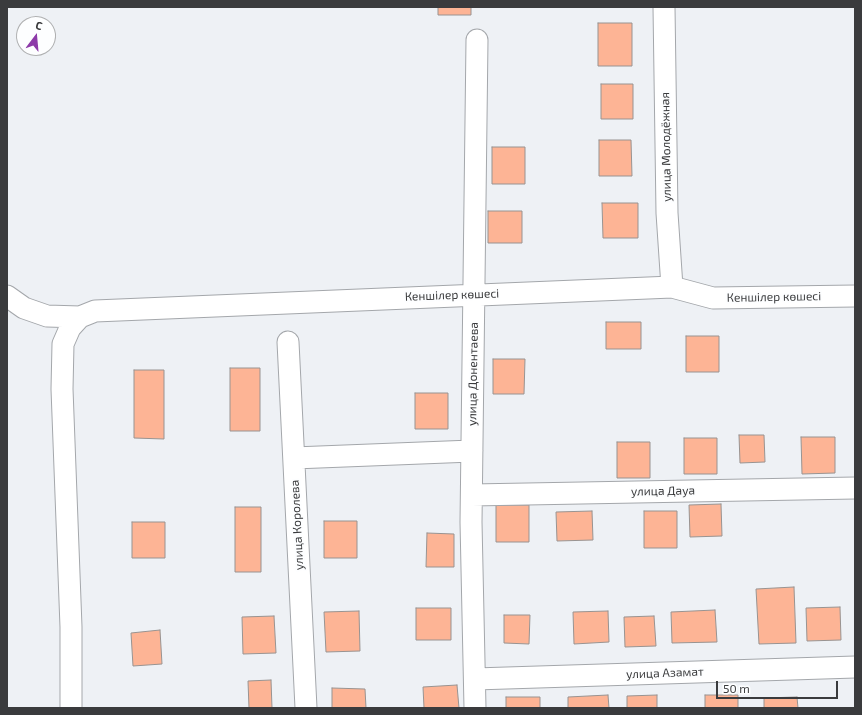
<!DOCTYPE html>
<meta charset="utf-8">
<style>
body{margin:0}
#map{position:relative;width:862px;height:715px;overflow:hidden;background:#eef1f5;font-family:"Exo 2",sans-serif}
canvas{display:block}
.frame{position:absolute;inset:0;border:8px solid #3a3b3d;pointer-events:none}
.north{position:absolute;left:16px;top:16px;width:40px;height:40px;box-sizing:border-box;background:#fdfeff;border:1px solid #afb0b1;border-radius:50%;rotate:16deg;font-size:11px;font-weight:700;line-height:16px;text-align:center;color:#3a3b3d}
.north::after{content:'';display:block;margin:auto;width:14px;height:18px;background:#8d3aa9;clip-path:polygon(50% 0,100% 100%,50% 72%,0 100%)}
.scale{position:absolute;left:716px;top:681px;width:122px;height:18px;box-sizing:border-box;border:2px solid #3a3b3d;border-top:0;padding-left:5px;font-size:12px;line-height:14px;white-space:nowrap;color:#3a3b3d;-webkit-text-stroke:3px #fdfeff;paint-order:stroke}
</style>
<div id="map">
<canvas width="862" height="715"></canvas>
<div class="frame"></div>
<div class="north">С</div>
<div class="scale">50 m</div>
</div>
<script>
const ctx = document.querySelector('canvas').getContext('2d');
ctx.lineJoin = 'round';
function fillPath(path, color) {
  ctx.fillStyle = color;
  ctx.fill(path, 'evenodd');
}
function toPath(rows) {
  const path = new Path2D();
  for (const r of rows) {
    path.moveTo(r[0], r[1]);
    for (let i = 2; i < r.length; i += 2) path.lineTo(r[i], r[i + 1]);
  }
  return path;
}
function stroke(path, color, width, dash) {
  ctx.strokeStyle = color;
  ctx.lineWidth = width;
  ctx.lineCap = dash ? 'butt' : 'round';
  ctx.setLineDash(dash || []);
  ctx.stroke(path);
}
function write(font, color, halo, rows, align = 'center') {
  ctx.font = font + ' "Exo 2",sans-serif';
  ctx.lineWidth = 4;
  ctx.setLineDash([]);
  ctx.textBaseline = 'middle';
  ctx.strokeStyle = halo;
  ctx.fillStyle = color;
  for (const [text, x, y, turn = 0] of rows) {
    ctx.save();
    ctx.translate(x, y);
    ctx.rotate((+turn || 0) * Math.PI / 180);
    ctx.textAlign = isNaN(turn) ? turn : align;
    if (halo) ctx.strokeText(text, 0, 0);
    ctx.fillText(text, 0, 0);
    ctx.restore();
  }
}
const building = toPath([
 [438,7,471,7,471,15,438,15,438,7],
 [598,23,632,23,632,66,598,66,598,23],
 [601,84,633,84,633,119,601,119,601,84],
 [599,140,631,140,632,176,599,176,599,140],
 [492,147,525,147,525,184,492,184,492,147],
 [602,203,638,203,638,238,603,238,602,203],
 [488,211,522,211,522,243,488,243,488,211],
 [606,322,641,322,641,349,606,349,606,322],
 [686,336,719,336,719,372,686,372,686,336],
 [493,359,525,359,524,394,493,394,493,359],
 [230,368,260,368,260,431,230,431,230,368],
 [134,370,164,370,164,439,134,438,134,370],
 [415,393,448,393,448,429,415,429,415,393],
 [739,435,764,435,765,462,740,463,739,435],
 [801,437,835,437,835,473,802,474,801,437],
 [684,438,717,438,717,474,684,474,684,438],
 [617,442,650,442,650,478,617,478,617,442],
 [721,504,722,536,690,537,689,505,721,504],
 [496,505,529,505,529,542,496,542,496,505],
 [235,507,261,507,261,572,235,572,235,507],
 [592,511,593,540,557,541,556,512,592,511],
 [644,511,677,511,677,548,644,548,644,511],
 [324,521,357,521,357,558,324,558,324,521],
 [132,522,165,522,165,558,132,558,132,522],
 [427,533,454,534,454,567,426,567,427,533],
 [794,587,796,643,759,644,756,589,794,587],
 [840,607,841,640,807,641,806,608,840,607],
 [416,608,451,608,451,640,416,640,416,608],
 [715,610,717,642,672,643,671,612,715,610],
 [359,611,360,651,326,652,324,612,359,611],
 [608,611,609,642,574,644,573,612,608,611],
 [504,615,530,615,529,644,504,643,504,615],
 [274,616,276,653,243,654,242,617,274,616],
 [654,616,656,646,625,647,624,617,654,616],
 [160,630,162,664,133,666,131,633,160,630],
 [271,680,272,708,249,708,248,681,271,680],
 [457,685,459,708,424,708,423,687,457,685],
 [332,688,365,689,366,708,332,708,332,688],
 [608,695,609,708,568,708,568,697,608,695],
 [657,695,657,708,627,708,627,696,657,695],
 [705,695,738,695,738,708,705,708,705,695],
 [506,697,540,697,540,708,506,708,506,697],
 [797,697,798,708,764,708,764,698,797,697]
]);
fillPath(building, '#fdb495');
stroke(building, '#989391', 1);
const minor = toPath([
 [664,7,667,213,672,287],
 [7,296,24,308,47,316,80,317],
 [288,342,306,708],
 [294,458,472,451],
 [472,495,855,488],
 [475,679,855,667],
 [71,708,71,627,62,389,63,344,70,328,80,317,95,311,672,287,713,298,855,296],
 [475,708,471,522,477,40]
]);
stroke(minor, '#a4a7ab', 23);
stroke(minor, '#fff', 21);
write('12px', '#3a3b3d', '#fdfeff', [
 ["улица Молодёжная",666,147,-91],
 ["Кеншілер көшесі",452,295,-2],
 ["Кеншілер көшесі",774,297,-1],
 ["улица Донентаева",473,374,-89],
 ["улица Дауа",663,491,-1],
 ["улица Королева",297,525,-93],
 ["улица Азамат",665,673,-2]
]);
</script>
